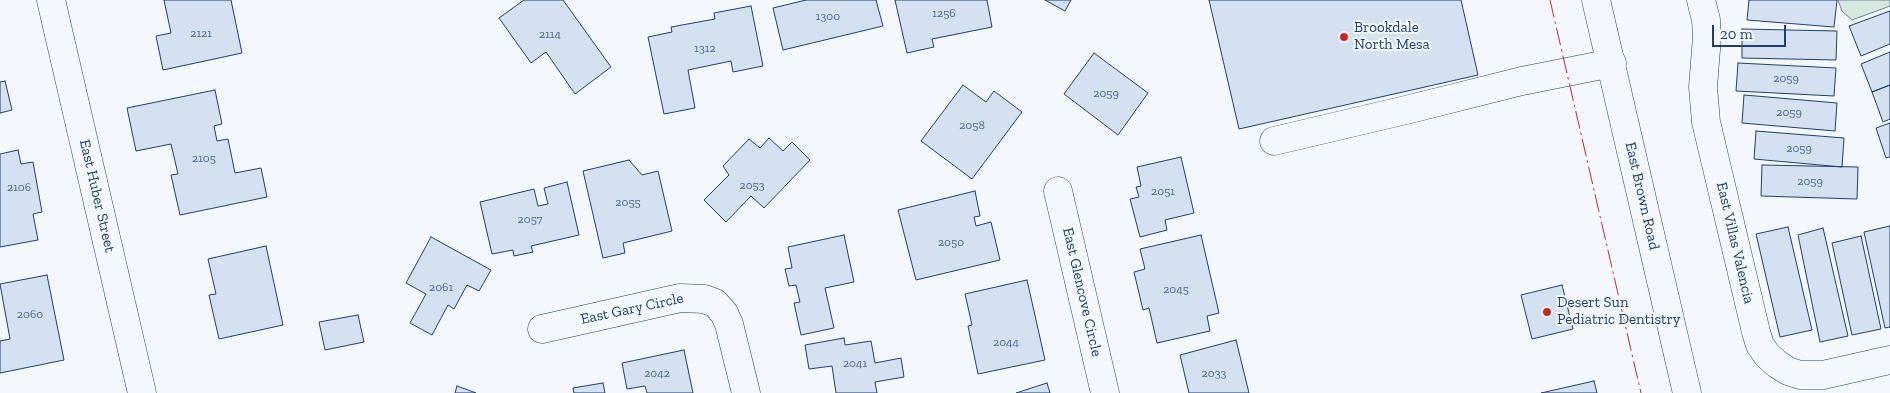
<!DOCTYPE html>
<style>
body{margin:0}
#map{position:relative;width:1890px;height:393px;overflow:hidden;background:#f4f7fb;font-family:"Zilla Slab",serif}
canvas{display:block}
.scale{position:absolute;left:1712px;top:25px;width:74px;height:22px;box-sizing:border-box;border:2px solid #1d3f73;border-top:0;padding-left:6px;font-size:15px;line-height:18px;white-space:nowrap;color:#1d3f73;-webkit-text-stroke:4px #f4f7fb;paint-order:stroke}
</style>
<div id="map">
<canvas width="1890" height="393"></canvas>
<div class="scale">20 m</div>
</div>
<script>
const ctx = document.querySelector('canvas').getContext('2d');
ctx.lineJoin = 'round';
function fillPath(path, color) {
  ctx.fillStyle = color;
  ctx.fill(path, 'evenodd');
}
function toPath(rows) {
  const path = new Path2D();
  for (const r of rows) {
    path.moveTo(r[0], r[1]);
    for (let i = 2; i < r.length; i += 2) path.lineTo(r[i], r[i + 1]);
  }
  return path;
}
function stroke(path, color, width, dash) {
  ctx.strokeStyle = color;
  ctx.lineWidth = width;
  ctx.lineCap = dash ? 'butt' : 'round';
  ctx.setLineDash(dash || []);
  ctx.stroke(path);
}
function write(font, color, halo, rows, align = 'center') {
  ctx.font = font + ' "Zilla Slab",serif';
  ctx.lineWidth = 4;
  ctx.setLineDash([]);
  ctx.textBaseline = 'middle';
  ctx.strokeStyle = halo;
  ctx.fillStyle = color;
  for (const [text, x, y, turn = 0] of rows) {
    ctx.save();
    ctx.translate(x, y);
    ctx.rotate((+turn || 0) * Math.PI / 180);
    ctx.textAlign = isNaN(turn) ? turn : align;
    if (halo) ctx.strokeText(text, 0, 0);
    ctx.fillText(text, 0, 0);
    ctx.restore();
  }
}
const green = toPath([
 [1838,0,1890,0,1890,6,1852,20,1842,11,1838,0]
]);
fillPath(green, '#d7e8df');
stroke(green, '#687fa3', 1);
const building = toPath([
 [164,0,231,0,242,53,163,70,156,36,171,33,164,0],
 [524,0,563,0,611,67,575,94,546,52,531,63,499,18,524,0],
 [806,0,876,0,883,26,783,50,773,8,806,0],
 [895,0,987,0,992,27,932,39,934,47,907,53,895,0],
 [1045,0,1071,0,1065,11,1045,0],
 [1209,0,1461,0,1478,75,1239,129,1209,0],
 [1749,0,1837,0,1834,27,1747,20,1749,0],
 [751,6,763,66,733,72,731,61,688,70,695,108,664,114,648,37,672,32,671,27,715,19,714,13,751,6],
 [1890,11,1890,44,1861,56,1849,26,1890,11],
 [1742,29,1837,31,1836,60,1742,58,1742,29],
 [1890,52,1890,85,1872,92,1861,64,1890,52],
 [1094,53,1148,93,1118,135,1064,94,1094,53],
 [1738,63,1836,68,1834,96,1736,91,1738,63],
 [5,81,12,110,0,113,0,82,5,81],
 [963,85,986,102,994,91,1022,112,972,179,921,141,963,85],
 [1890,85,1890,119,1883,122,1872,92,1890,85],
 [215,90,222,124,214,126,217,141,228,139,235,173,261,168,267,197,180,215,171,175,178,174,171,144,136,151,127,108,215,90],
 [1744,95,1837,103,1835,131,1742,123,1744,95],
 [1890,123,1890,157,1886,158,1876,128,1890,123],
 [1756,131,1844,138,1842,167,1754,159,1756,131],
 [769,138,783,151,792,142,810,160,764,208,751,196,726,222,704,200,729,175,723,166,749,139,760,148,769,138],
 [18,150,21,164,33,162,42,212,33,214,38,240,0,247,0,154,18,150],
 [1181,157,1194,213,1165,220,1167,230,1140,237,1130,199,1139,197,1136,187,1141,186,1137,167,1181,157],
 [629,160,642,175,658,171,672,231,623,243,625,253,603,258,583,171,629,160],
 [1762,165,1858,167,1857,199,1761,196,1762,165],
 [567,182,579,235,531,246,533,252,514,256,513,250,492,254,480,202,534,189,538,206,548,204,544,188,567,182],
 [975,191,980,216,974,217,976,226,991,222,1000,260,916,280,898,210,975,191],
 [1890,226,1890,327,1885,328,1864,232,1890,226],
 [1788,227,1812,330,1780,337,1756,234,1788,227],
 [1823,228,1848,336,1820,342,1798,235,1823,228],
 [844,235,854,282,825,288,834,328,801,335,794,303,800,302,796,285,789,286,785,269,792,268,788,247,844,235],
 [1201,235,1219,313,1207,316,1210,331,1157,343,1149,308,1143,310,1134,272,1145,269,1140,249,1201,235],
 [1861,236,1881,329,1852,335,1832,243,1861,236],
 [431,237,491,270,479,291,467,285,454,309,448,305,432,335,410,323,426,294,406,283,431,237],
 [266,246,283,325,219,339,209,295,216,294,208,259,266,246],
 [47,275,64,360,0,373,0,341,10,339,0,284,47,275],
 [1027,280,1045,360,978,374,968,326,972,325,965,294,1027,280],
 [1562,285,1573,329,1532,339,1521,295,1562,285],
 [358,315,364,342,325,350,319,322,358,315],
 [844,338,845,345,871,341,875,363,901,358,904,377,875,382,877,393,836,393,832,366,809,369,805,345,844,338],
 [1236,340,1249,393,1189,393,1180,355,1236,340],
 [684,350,693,393,647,393,645,386,627,389,622,363,684,350],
 [1594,381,1597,393,1541,393,1594,381],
 [603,383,605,393,574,393,573,388,603,383],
 [1047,383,1050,393,1016,393,1047,383],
 [457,386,476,393,455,393,457,386]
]);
fillPath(building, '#d5e0f0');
stroke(building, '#1d3f73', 1);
const minor = toPath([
 [51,0,142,393],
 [1701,0,1706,20,1707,37,1703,87,1706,122,1756,332,1760,345,1767,355,1777,364,1788,371,1800,375,1823,375,1890,360],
 [1274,141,1410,109,1522,81,1612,63],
 [1058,191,1105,393],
 [542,329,680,298,704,299,715,303,724,313,729,324,746,393]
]);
const major = toPath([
 [1596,0,1687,393]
]);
stroke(minor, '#1d3f73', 29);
stroke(major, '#1d3f73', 29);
stroke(minor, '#f4f7fb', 28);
stroke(major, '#f4f7fb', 28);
stroke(toPath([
 [1550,0,1641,393]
]), '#c62828', 1, [18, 4, 2.5, 4]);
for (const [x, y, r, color] of [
 [1344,37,5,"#c62828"],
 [1547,312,5,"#c62828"]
]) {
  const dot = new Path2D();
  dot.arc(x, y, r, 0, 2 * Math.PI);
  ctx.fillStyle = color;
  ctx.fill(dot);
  stroke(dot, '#f4f7fb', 2);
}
write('12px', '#4b6792', null, [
 ["1256",944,14],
 ["1300",828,17],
 ["2121",201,34],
 ["2114",550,35],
 ["1312",705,49],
 ["2059",1786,79],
 ["2059",1106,94],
 ["2059",1789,113],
 ["2058",972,126],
 ["2059",1799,149],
 ["2105",204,159],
 ["2059",1810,182],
 ["2053",752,186],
 ["2106",19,188],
 ["2051",1163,192],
 ["2055",628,203],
 ["2057",530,220],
 ["2050",951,243],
 ["2061",441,288],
 ["2045",1176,290],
 ["2060",30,315],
 ["2044",1006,343],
 ["2041",855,364],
 ["2042",657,374],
 ["2033",1214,374]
]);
write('15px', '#1d3f73', '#f4f7fb', [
 ["Brookdale",1354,28],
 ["North Mesa",1354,45],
 ["Desert Sun",1557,303],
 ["Pediatric Dentistry",1557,320]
], 'left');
write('15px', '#1d3f73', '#f4f7fb', [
 ["East Huber Street",97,196,77],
 ["East Brown Road",1642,196,77],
 ["East Villas Valencia",1735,243,77],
 ["East Glencove Circle",1082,292,77],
 ["East Gary Circle",632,309,-12]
]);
</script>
